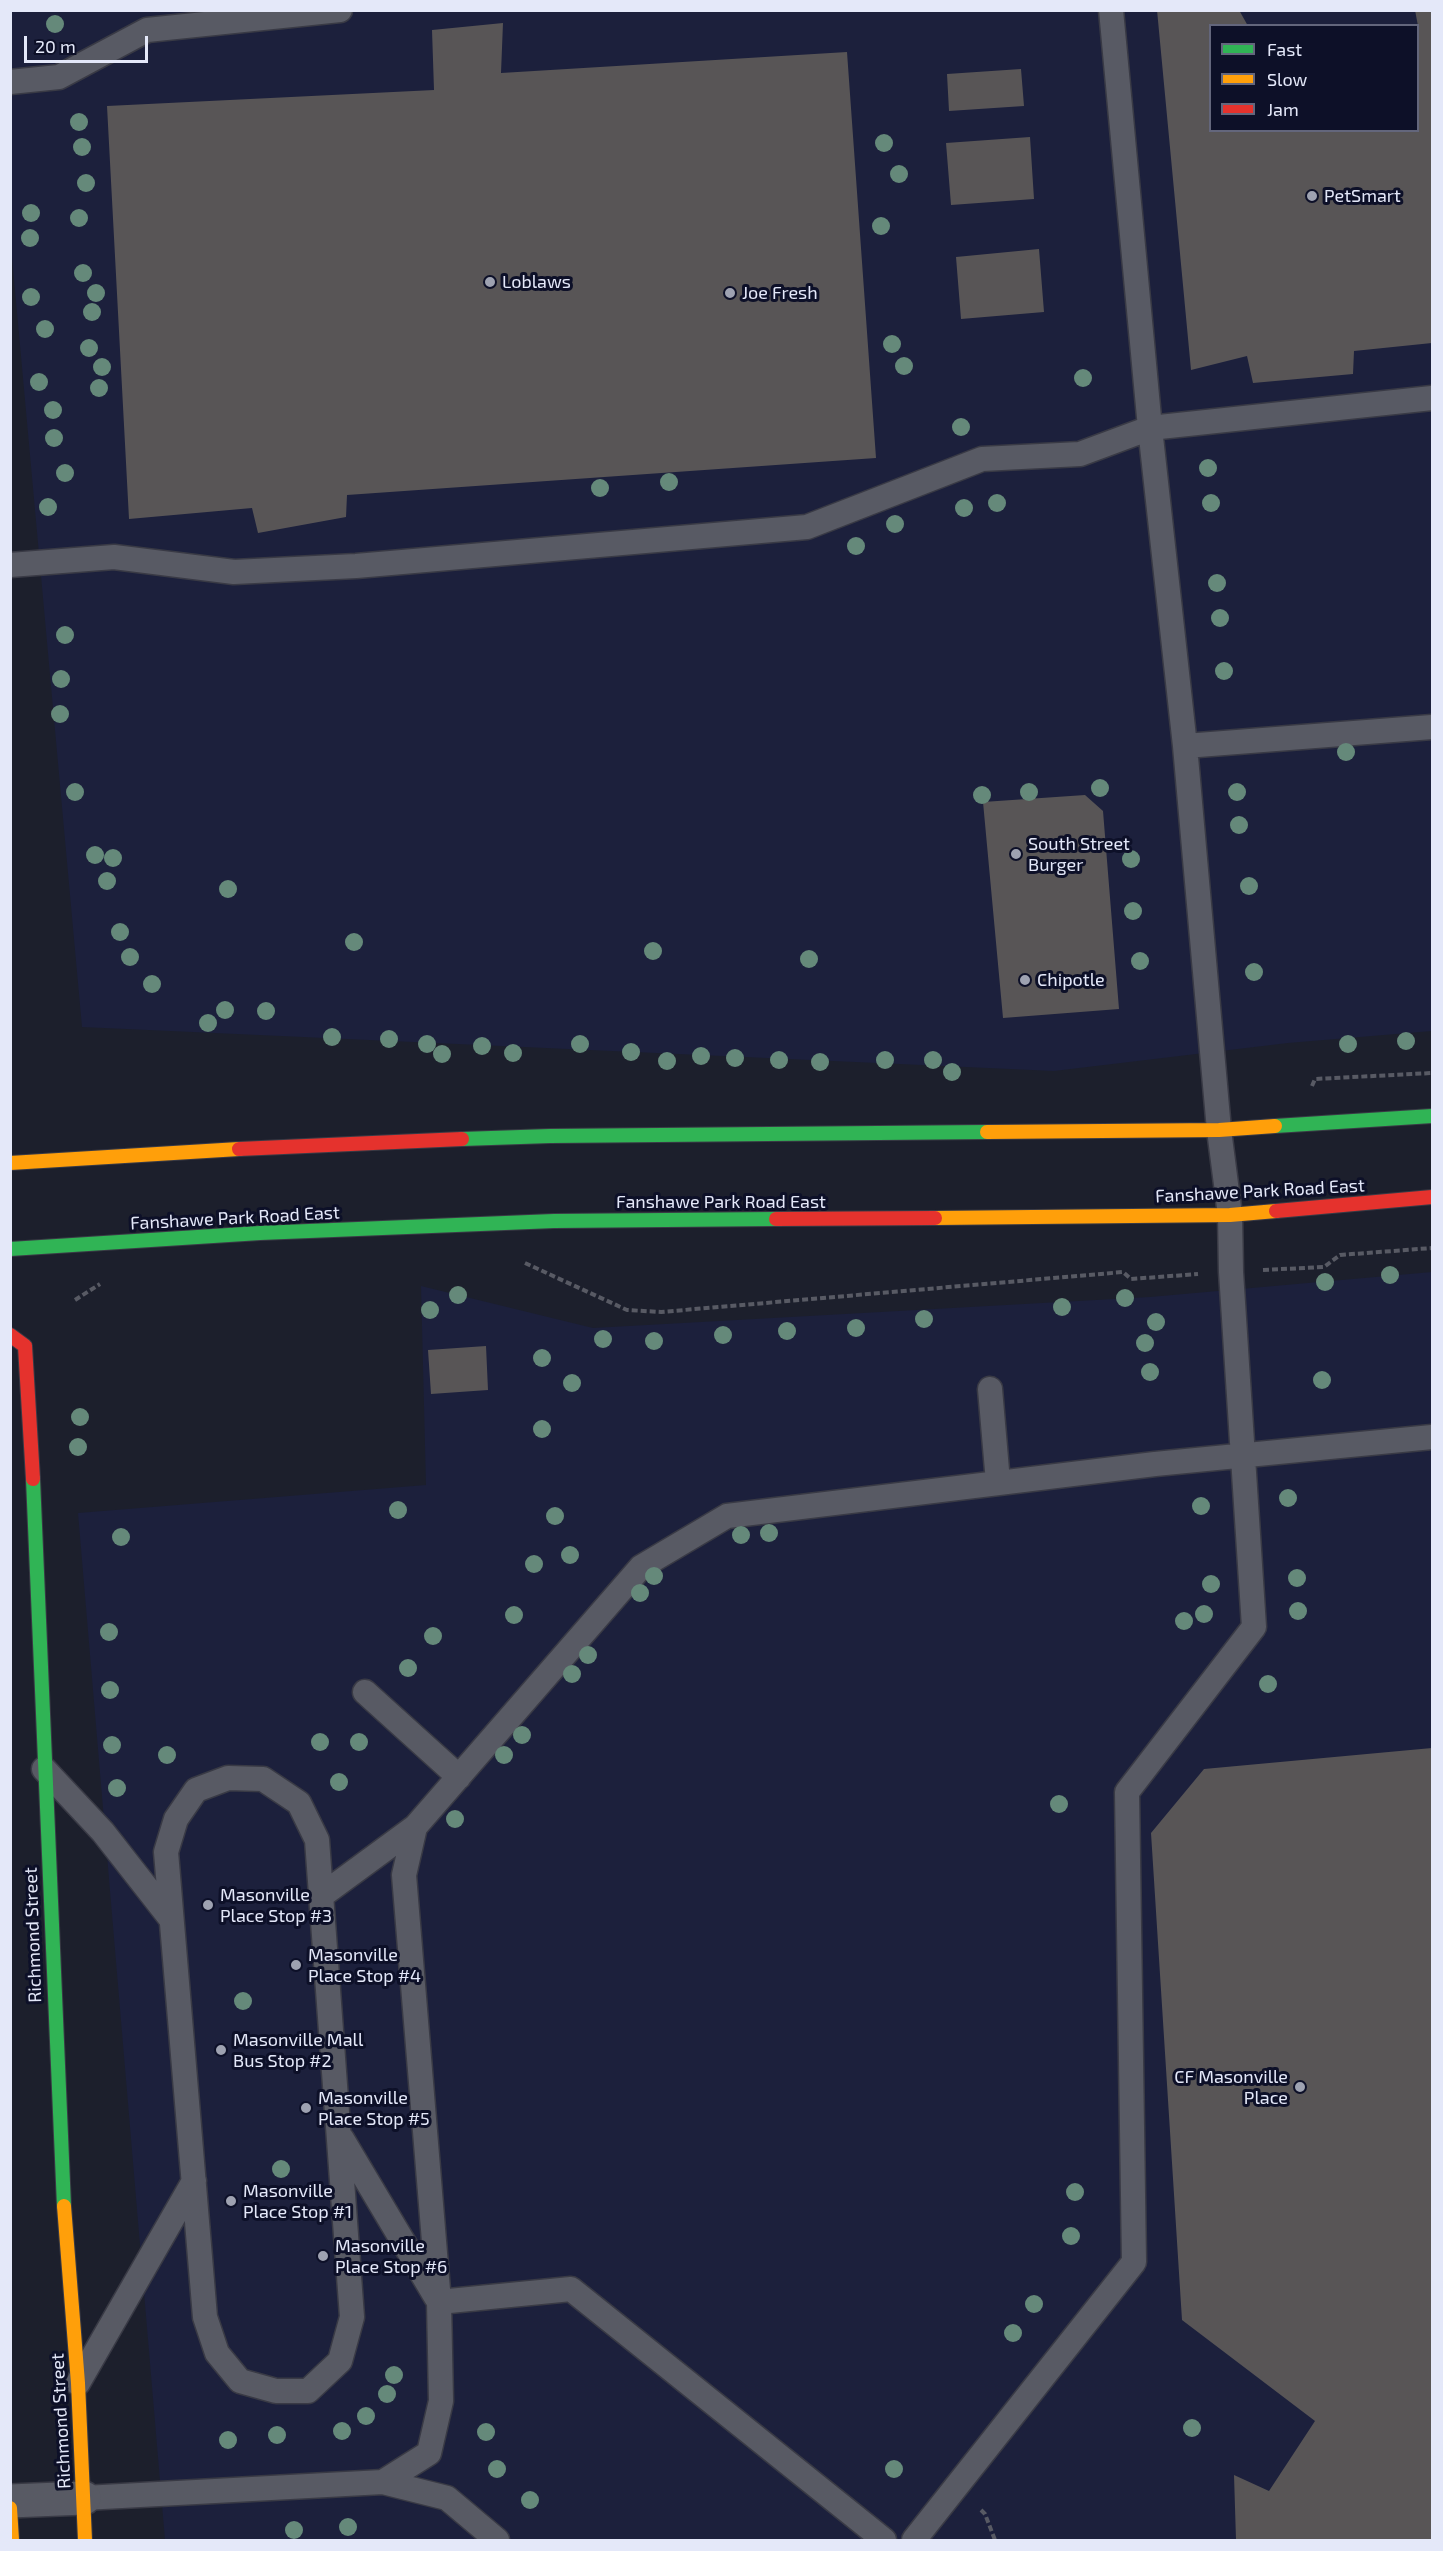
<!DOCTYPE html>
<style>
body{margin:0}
#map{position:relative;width:1443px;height:2551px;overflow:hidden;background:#1c1f2c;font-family:"Exo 2",sans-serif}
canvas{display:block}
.frame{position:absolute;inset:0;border:12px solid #e4e8f9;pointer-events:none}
.legend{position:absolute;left:1209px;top:24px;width:210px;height:108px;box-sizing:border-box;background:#0d1028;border:2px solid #63667c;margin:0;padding:8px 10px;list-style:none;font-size:18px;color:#e4e8f9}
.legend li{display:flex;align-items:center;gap:12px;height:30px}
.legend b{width:30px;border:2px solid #63667c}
.scale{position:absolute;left:24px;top:36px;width:124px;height:27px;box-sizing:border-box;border:3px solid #e4e8f9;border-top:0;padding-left:8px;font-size:18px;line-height:21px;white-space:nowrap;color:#e4e8f9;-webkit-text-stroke:4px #0d1028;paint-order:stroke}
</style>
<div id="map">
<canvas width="1443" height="2551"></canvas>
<div class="frame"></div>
<ul class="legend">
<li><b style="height:8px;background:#30b455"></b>Fast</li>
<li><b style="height:8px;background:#ff9f0a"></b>Slow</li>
<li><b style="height:8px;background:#e5322d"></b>Jam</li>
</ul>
<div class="scale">20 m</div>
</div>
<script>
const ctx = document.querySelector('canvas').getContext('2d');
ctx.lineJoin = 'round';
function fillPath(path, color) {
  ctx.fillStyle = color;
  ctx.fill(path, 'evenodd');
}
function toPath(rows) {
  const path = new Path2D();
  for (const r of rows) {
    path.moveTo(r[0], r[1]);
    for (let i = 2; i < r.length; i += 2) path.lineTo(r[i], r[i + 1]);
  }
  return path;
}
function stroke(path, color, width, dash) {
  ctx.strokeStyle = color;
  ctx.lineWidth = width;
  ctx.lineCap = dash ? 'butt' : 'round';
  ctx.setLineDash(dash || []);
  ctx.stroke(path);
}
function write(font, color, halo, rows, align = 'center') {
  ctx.font = font + ' "Exo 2",sans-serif';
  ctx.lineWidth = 6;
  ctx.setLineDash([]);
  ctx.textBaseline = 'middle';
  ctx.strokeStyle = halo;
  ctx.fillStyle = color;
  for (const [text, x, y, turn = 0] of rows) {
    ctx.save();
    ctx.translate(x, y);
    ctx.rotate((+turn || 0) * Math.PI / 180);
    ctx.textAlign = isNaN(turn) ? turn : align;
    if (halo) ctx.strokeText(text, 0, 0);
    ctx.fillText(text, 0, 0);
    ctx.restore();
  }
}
fillPath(toPath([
 [10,11,1432,11,1432,1031,1288,1043,1054,1071,82,1027,11,246],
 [1210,26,1418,26,1418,130,1210,130],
 [1432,1272,1432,2540,165,2540,78,1513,426,1485,421,1286,593,1328,1150,1297]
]), '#1c203c');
fillPath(toPath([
 [1157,10,1239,10,1248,26,1210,26,1210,130,1418,130,1418,26,1415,10,1432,10,1432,343,1354,351,1353,374,1253,383,1247,356,1191,370],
 [503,23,501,73,847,52,876,458,347,495,346,517,258,533,252,508,129,519,107,106,434,90,432,30],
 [1021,69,1024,106,949,111,947,74],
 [1030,137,1034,199,951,205,946,143],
 [1039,249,1044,312,961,319,956,257],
 [1085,795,1103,811,1119,1009,1003,1018,983,802],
 [486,1346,488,1390,431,1394,428,1350],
 [1432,1748,1432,2540,1236,2540,1234,2475,1269,2491,1315,2421,1182,2320,1151,1833,1204,1769]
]), '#585556');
const lane = toPath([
 [10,82,59,77,147,30,340,10],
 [10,565,114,557,234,572,356,566,807,527,982,459,1080,454,1150,428,1432,398],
 [1185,746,1432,727],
 [990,1389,998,1482],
 [365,1692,459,1777],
 [44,1769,103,1832,171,1919],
 [228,1778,263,1779,299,1803,317,1840,352,2317,340,2361,308,2391,276,2391,240,2381,217,2353,205,2317,166,1852,176,1819,196,1790,228,1778],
 [321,1896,415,1827,641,1567,727,1516,1155,1464,1432,1437],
 [342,2139,436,2297],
 [439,2302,571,2289,884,2540],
 [78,2383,194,2181],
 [383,2482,429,2453,441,2401,439,2302,404,1875,415,1827],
 [84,2498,383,2482,447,2498,497,2540],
 [914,2540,1134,2262,1127,1792,1254,1627,1231,1272,1230,1215,1219,1130,1185,746,1150,428,1111,10]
]);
const street = toPath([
 [10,2501,84,2498]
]);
const fast = toPath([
 [1275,1126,1432,1116],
 [462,1139,550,1136,987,1132],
 [10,1249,260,1233,554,1221,776,1219],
 [33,1479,64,2206]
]);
const slow = toPath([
 [987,1132,1219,1130,1275,1126],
 [10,1163,239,1149],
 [935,1218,1230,1215,1276,1211],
 [64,2206,78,2383,85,2540],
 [10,2508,12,2540]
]);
const jam = toPath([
 [239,1149,462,1139],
 [1276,1211,1432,1197],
 [776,1219,935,1218],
 [10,1335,25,1346,33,1479]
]);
stroke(lane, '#393a45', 27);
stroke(street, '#393a45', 36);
stroke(fast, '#393a45', 16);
stroke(slow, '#393a45', 16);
stroke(jam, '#393a45', 16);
stroke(toPath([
 [1312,1086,1315,1079,1432,1073],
 [525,1263,627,1310,661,1312,1123,1272,1131,1279,1198,1274],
 [1263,1270,1324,1267,1340,1255,1432,1248],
 [75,1300,100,1284],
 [981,2510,985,2514,995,2540]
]), '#585a64', 4, [6, 3]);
stroke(lane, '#585a64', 24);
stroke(street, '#585a64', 33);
stroke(fast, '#30b455', 14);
stroke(slow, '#ff9f0a', 14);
stroke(jam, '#e5322d', 14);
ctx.fillStyle = '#65897a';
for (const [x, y] of [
 [55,24],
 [79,122],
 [884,143],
 [82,147],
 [899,174],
 [86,183],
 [31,213],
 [79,218],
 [881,226],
 [30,238],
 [83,273],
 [96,293],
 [31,297],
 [92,312],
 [45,329],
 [892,344],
 [89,348],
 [904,366],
 [102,367],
 [1083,378],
 [39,382],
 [99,388],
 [53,410],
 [961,427],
 [54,438],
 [1208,468],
 [65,473],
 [669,482],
 [600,488],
 [997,503],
 [1211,503],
 [48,507],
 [964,508],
 [895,524],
 [856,546],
 [1217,583],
 [1220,618],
 [65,635],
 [1224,671],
 [61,679],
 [60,714],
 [1346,752],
 [1100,788],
 [75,792],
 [1029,792],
 [1237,792],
 [982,795],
 [1239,825],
 [95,855],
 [113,858],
 [1131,859],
 [107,881],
 [1249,886],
 [228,889],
 [1133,911],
 [120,932],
 [354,942],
 [653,951],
 [130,957],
 [809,959],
 [1140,961],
 [1254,972],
 [152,984],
 [225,1010],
 [266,1011],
 [208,1023],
 [332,1037],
 [389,1039],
 [1406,1041],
 [427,1044],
 [580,1044],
 [1348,1044],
 [482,1046],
 [631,1052],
 [513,1053],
 [442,1054],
 [701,1056],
 [735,1058],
 [779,1060],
 [885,1060],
 [933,1060],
 [667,1061],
 [820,1062],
 [952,1072],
 [1390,1275],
 [1325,1282],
 [458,1295],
 [1125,1298],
 [1062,1307],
 [430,1310],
 [924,1319],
 [1156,1322],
 [856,1328],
 [787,1331],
 [723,1335],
 [603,1339],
 [654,1341],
 [1145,1343],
 [542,1358],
 [1150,1372],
 [1322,1380],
 [572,1383],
 [80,1417],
 [542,1429],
 [78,1447],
 [1288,1498],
 [1201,1506],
 [398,1510],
 [555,1516],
 [769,1533],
 [741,1535],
 [121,1537],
 [570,1555],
 [534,1564],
 [654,1576],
 [1297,1578],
 [1211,1584],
 [640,1593],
 [1298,1611],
 [1204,1614],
 [514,1615],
 [1184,1621],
 [109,1632],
 [433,1636],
 [588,1655],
 [408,1668],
 [572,1674],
 [1268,1684],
 [110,1690],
 [522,1735],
 [320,1742],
 [359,1742],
 [112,1745],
 [167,1755],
 [504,1755],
 [339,1782],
 [117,1788],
 [1059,1804],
 [455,1819],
 [243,2001],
 [281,2169],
 [1075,2192],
 [1071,2236],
 [1034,2304],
 [1013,2333],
 [394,2375],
 [387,2394],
 [366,2416],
 [1192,2428],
 [342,2431],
 [486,2432],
 [277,2435],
 [228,2440],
 [497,2469],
 [894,2469],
 [530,2500],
 [348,2527],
 [294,2530]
]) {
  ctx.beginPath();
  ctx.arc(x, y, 9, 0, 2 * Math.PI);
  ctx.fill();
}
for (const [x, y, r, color] of [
 [1312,196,6,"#9ea2b1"],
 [490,282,6,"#9ea2b1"],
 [730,293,6,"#9ea2b1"],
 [1016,854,6,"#9ea2b1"],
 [1025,980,6,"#9ea2b1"],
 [208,1905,6,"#9ea2b1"],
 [296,1965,6,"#9ea2b1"],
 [221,2050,6,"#9ea2b1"],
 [1300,2087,6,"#9ea2b1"],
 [306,2108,6,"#9ea2b1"],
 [231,2201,6,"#9ea2b1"],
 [323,2256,6,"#9ea2b1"]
]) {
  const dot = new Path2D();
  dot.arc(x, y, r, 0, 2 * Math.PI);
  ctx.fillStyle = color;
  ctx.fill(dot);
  stroke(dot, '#0d1028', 2);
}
write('18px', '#e4e8f9', '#0d1028', [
 ["PetSmart",1324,196],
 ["Loblaws",502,282],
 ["Joe Fresh",742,293],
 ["South Street",1028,844],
 ["Burger",1028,865],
 ["Chipotle",1037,980],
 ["Masonville",220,1895],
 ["Place Stop #3",220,1916],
 ["Masonville",308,1955],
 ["Place Stop #4",308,1976],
 ["Masonville Mall",233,2040],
 ["Bus Stop #2",233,2061],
 ["CF Masonville",1288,2077,"right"],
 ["Place",1288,2098,"right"],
 ["Masonville",318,2098],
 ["Place Stop #5",318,2119],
 ["Masonville",243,2191],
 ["Place Stop #1",243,2212],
 ["Masonville",335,2246],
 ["Place Stop #6",335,2267]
], 'left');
write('18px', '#e4e8f9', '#0d1028', [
 ["Fanshawe Park Road East",1260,1191,-3],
 ["Fanshawe Park Road East",721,1202],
 ["Fanshawe Park Road East",235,1218,-3],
 ["Richmond Street",33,1935,-92],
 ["Richmond Street",61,2421,-93]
]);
</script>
